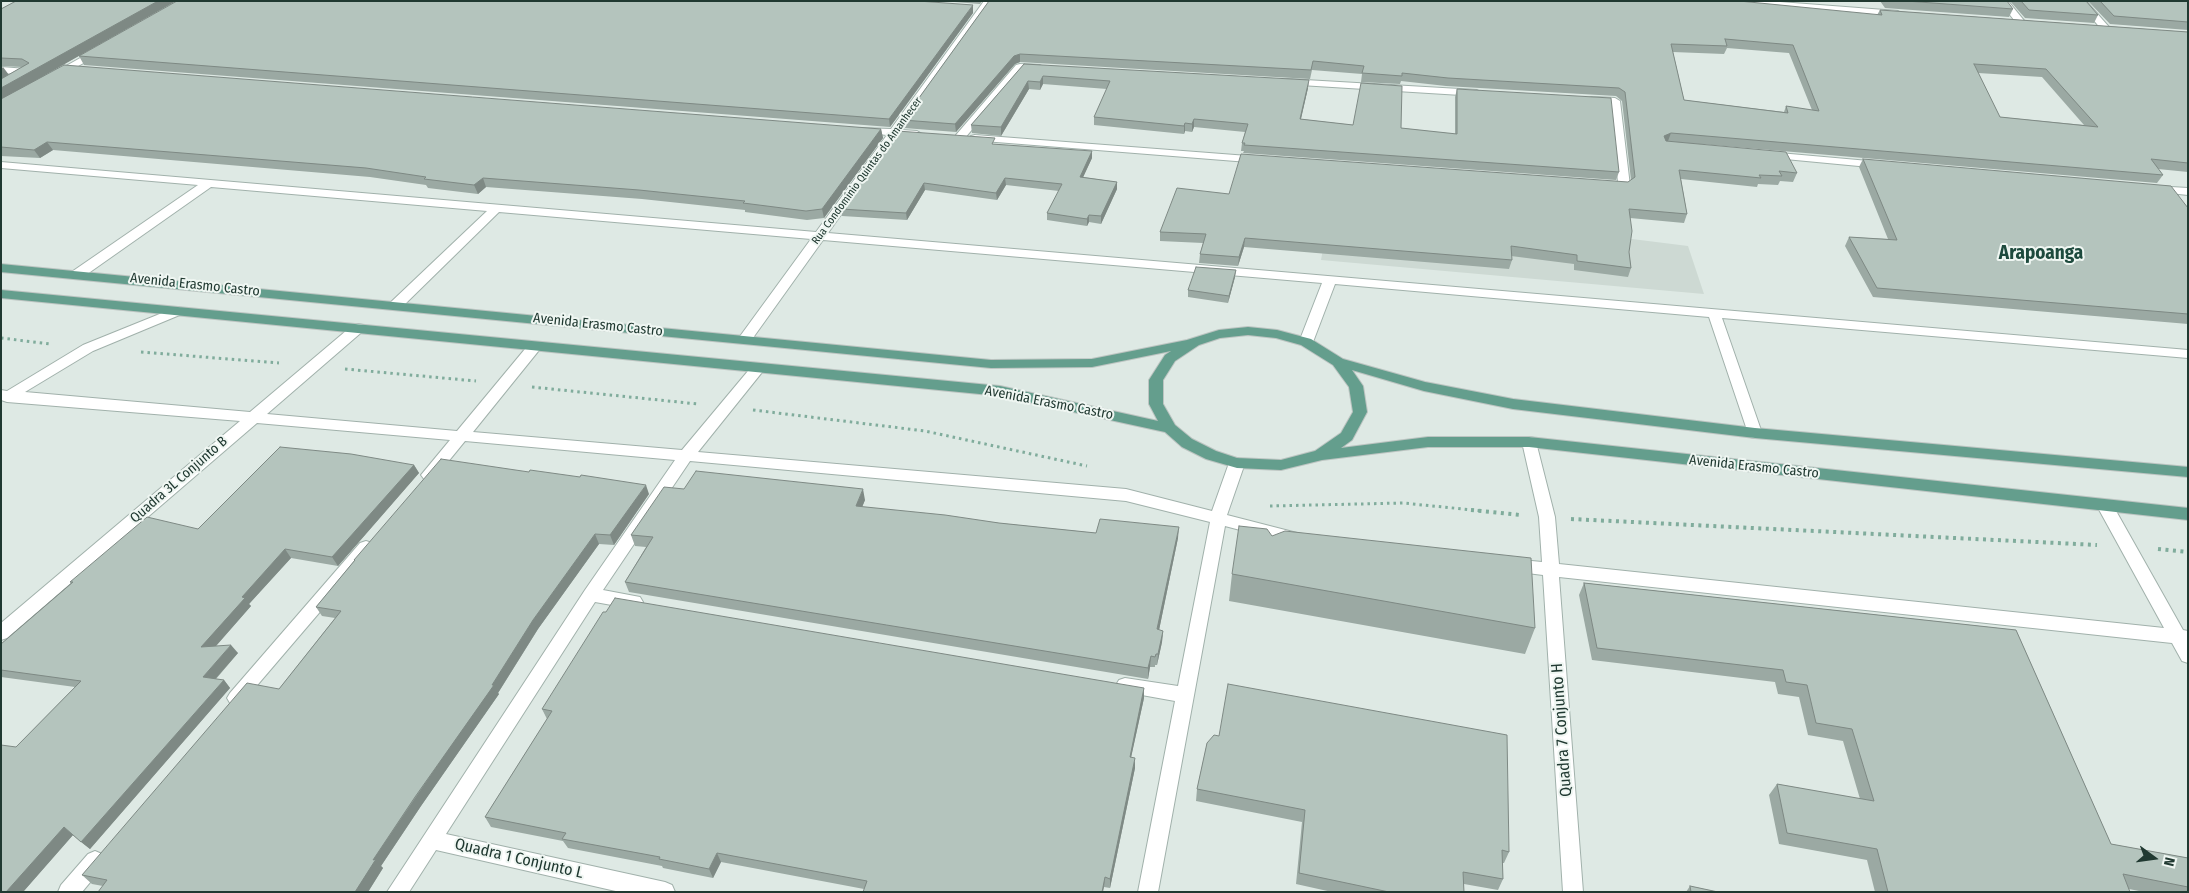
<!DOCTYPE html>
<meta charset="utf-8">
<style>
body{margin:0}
#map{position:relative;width:2189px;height:893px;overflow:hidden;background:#dee9e4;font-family:"Fira Sans Condensed",sans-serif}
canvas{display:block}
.frame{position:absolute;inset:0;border:2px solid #203931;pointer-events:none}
.north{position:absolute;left:2129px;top:833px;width:50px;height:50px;-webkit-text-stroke:4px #eff6f2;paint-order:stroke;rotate:104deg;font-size:14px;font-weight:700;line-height:20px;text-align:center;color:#203931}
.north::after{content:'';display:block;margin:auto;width:18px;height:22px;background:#203931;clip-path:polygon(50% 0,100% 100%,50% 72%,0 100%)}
</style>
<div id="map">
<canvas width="2189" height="893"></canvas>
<div class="frame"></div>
<div class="north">N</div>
</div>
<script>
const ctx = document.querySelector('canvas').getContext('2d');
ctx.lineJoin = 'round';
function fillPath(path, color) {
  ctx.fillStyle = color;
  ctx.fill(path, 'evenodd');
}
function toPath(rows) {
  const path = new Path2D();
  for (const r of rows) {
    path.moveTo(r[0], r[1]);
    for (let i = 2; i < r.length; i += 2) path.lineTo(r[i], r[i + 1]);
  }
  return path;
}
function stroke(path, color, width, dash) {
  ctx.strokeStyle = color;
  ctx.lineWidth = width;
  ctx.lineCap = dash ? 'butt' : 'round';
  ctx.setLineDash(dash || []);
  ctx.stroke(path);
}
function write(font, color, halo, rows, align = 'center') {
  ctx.font = font + ' "Fira Sans Condensed",sans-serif';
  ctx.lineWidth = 4;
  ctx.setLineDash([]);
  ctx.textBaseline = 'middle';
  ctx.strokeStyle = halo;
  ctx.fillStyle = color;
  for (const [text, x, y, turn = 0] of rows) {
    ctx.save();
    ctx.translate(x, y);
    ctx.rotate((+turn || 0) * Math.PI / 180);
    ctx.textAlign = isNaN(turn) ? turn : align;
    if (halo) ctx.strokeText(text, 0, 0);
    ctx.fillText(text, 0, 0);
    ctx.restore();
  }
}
fillPath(toPath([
 [1335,183,1624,238,1688,246,1704,294,1321,260]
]), '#cdd9d3');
const minor = toPath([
 [984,1,993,1,902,130,917,131,922,134,917,137,897,136,828,233,2188,350,2188,358,1722,318,1762,433,1760,437,1755,438,1750,437,1748,433,1709,317,1335,284,1313,342,1306,346,1299,342,1322,283,823,240,750,342,745,343,738,339,811,239,499,212,401,308,396,309,389,305,391,302,487,211,211,187,83,277,78,278,72,274,73,271,198,185,1,168,1,162,816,232,887,135,858,132,857,130,858,128,891,129,984,1],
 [1723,1,1767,1,1898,11,1903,14,1898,17,1727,4,1723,1],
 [1999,1,2008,1,2026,23,2024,25,2018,25,1999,1],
 [2077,1,2086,1,2109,27,2109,31,2103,31,2077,1],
 [98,48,103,51,101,53,59,77,55,78,50,75,98,48],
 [1020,64,1040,65,1045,68,1040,71,1023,70,964,139,956,139,955,137,956,135,1016,65,1020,64],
 [1,67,27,69,32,72,1,89,1,82,15,74,1,73,1,67],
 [1288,79,1477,90,1482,93,1477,96,1284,84,1284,80,1288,79],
 [1592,97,1615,98,1620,101,1630,186,1628,188,1608,188,1602,185,1608,182,1618,182,1610,104,1588,102,1588,98,1592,97],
 [975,135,1261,157,1267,160,1261,163,971,140,970,138,971,136,975,135],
 [1768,152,1880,162,1886,165,1880,168,1764,157,1762,155,1768,152],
 [2154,186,2188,188,2188,195,2150,191,2148,189,2154,186],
 [177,307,182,308,184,311,182,314,93,351,25,392,250,412,353,325,358,324,363,325,365,328,363,331,267,414,457,431,530,343,535,342,542,346,540,349,473,432,682,450,753,365,758,364,763,365,765,368,763,371,698,452,1126,489,1212,511,1229,463,1232,459,1237,458,1242,459,1245,463,1227,515,1297,533,1303,535,1305,539,1303,543,1297,545,1225,526,1158,892,1138,892,1175,701,1125,692,1119,690,1116,685,1119,680,1125,678,1178,686,1210,522,1126,501,690,461,603,590,640,597,643,602,640,607,634,609,595,602,446,834,665,882,672,885,675,892,620,892,436,850,409,892,387,892,585,590,675,460,465,441,434,479,429,480,424,479,421,475,450,440,257,423,7,638,1,640,1,623,240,421,7,402,1,400,1,390,7,391,83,345,177,307],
 [1529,437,1534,438,1536,442,1555,517,1559,564,2164,628,2097,506,2099,502,2105,500,2111,502,2183,630,2188,631,2188,663,2182,661,2172,643,1559,577,1583,892,1563,892,1543,575,1511,571,1505,569,1503,565,1505,561,1511,559,1542,562,1539,517,1522,442,1524,438,1529,437],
 [366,541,372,543,374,547,372,551,242,703,236,706,230,703,227,698,230,693,360,543,366,541],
 [95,851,102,854,105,861,102,868,82,892,58,892,61,885,88,854,95,851]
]);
const major = toPath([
 [1,264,991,360,1092,359,1187,340,1219,330,1248,327,1277,330,1311,339,1343,359,1425,382,1513,399,1755,428,2188,467,2188,477,1755,438,1513,409,1424,391,1352,370,1363,386,1367,412,1352,440,1341,448,1428,437,1529,437,2188,508,2188,520,1529,447,1428,447,1322,460,1281,470,1237,468,1206,459,1182,447,1165,432,1000,396,1,298,1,290,1000,386,1158,421,1149,404,1149,380,1165,355,1171,351,1092,367,991,368,1,272,1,264],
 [1248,335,1276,338,1301,345,1333,365,1349,387,1353,412,1341,433,1315,451,1281,460,1237,458,1216,451,1192,439,1175,425,1163,404,1163,380,1175,361,1199,345,1220,338,1248,335]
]);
stroke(minor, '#a1b1ab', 2);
stroke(major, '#bcc4c1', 2);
stroke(toPath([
 [1,338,50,344],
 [141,352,279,363],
 [345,369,476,381],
 [532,387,698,404],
 [753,410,925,431,1087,466],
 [1270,506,1403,503,1483,511]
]), '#80ac9c', 3, [2.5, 4]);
stroke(toPath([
 [1471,510,1520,515],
 [1571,519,2097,545],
 [2158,549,2188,552]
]), '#80ac9c', 4, [3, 4.5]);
fillPath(minor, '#fff');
fillPath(major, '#649e8d');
fillPath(toPath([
 [16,1,176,1,43,76,881,129,883,138,824,218,807,220,745,212,745,210,642,199,486,187,478,194,428,188,426,185,370,177,53,150,40,158,1,156,1,67,8,75,22,67,1,66,1,9],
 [942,1,982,1,980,4],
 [989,1,1877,15,1880,10,2188,32,2188,172,2158,169,2163,175,2157,183,1700,144,1797,173,1793,182,1780,181,1778,185,1758,184,1757,187,1681,179,1687,214,1684,223,1630,218,1629,252,1631,268,1628,277,1574,270,1574,264,1511,256,1512,260,1509,269,1244,247,1238,266,1199,263,1200,254,1203,243,1160,241,1160,232,1229,194,1628,182,1631,180,1622,101,1616,96,1446,86,1401,81,1400,84,1361,82,1362,74,1312,70,1310,79,1020,62,1015,64,956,132,904,128,903,120],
 [1727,48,1789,53,1812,110,1786,106,1784,112,1684,100,1673,52,1724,54],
 [1978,73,2042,77,2084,125,2000,117],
 [1880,1,2007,1,2013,9,2009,17,1885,8],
 [2010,1,2086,1,2098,15,2094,23,2025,18],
 [2088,1,2188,1,2188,30,2110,24],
 [973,13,890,127,84,65,79,56],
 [1024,64,1308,88,1301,119,1353,125,1401,128,1455,134,1455,97,1457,89,1619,172,1616,180,1243,153,1244,151,1241,151,1242,143,1245,132,1194,127,1192,132,1185,131,1184,134,1094,125,1094,117,1107,89,1043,84,1040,90,1029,89,1001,136,972,133,971,125],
 [995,144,1092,158,1083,177,1117,182,1117,189,1101,224,1089,222,1087,226,1047,220,1047,213,1059,191,1006,185,997,200,925,190,907,220,842,216,841,209],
 [1863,159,2188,208,2188,324,1873,297,1845,246,1849,237,1888,239,1859,167],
 [1235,277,1228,303,1188,297,1188,290],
 [414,465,419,473,338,566,291,558,249,604,251,606,216,646,238,653,216,679,224,680,230,688,90,849,73,835,23,892,1,892,16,747,75,687,1,677,1,644,71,583,70,582,198,529],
 [684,489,865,500,862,507,999,523,1096,533,1178,538,1159,630,1163,631,1162,642,1157,665,1155,665,1155,667,1150,667,1148,679,629,592,625,582,646,547,635,546,631,535],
 [649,494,614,545,599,544,538,629,498,693,499,694,421,806,381,866,383,868,368,892,98,892,103,886,92,884,82,875,279,689,335,618,322,616,316,607,354,561,354,560],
 [1272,536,1535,628,1525,654,1229,601,1232,574],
 [1584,583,2016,630,2111,844,2188,858,2188,892,2144,892,2129,889,2130,892,1875,892,1867,860,1779,844,1769,795,1777,784,1860,799,1843,741,1808,735,1799,697,1778,694,1775,682,1592,660,1579,595],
 [1144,688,1144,698,1131,757,1135,768,1110,888,1104,887,864,889,721,862,713,878,663,868,662,866,568,848,563,841,491,827,485,817,547,719,542,709],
 [1207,743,1509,852,1504,863,1502,863,1503,879,1498,890,1464,884,1464,892,1332,892,1296,884,1302,822,1196,801,1197,789],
 [1690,886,1718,892,1686,892]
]), '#9ba9a3');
fillPath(toPath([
 [158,1,176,1,1,100,1,88],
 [973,5,973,13,890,127,889,119],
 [1020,54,1020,62,1015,64,956,132,955,124,1014,56],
 [3,67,9,75,1,81,1,69],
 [1043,76,1043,84,1040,90,1040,82],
 [1309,80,1308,88,1299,127,1300,119],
 [1028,81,1029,89,1001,136,1001,127],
 [1194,119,1194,127,1192,132,1192,124],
 [1185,123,1185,131,1184,134,1184,126],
 [881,129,883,138,824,218,822,209],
 [1671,133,1668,141,1661,145,1664,136],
 [47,142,53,150,40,158,34,150],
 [1092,151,1092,158,1080,184,1080,177],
 [483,178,486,187,478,194,474,185],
 [1005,178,1006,185,997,200,996,193],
 [1117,182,1117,189,1101,224,1101,216],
 [924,183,925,190,907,220,906,213],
 [1089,215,1089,222,1087,226,1087,219],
 [1245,238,1244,247,1238,266,1239,257],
 [1236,270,1235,277,1228,303,1229,296],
 [414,465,419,473,338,566,332,557],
 [646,485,649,494,614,545,610,535],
 [863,489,865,500,858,517,856,506],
 [1179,527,1178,538,1157,640,1157,629],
 [595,534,599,544,538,629,498,693,499,694,421,806,381,866,383,868,368,892,355,892,373,860,492,685,533,620],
 [285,549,291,558,249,604,251,606,208,655,201,647,242,597],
 [1163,631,1162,642,1157,665,1158,654],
 [231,645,238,653,210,685,203,677],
 [1151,656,1150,667,1148,679,1148,668],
 [224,680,230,688,90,849,81,842],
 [1144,688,1144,698,1129,767,1130,757],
 [1135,758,1135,768,1110,888,1110,879],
 [64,827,73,835,23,892,6,892],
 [717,853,721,862,713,878,709,869],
 [1105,877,1104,887,1103,892,1102,892]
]), '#7e8984');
const building = toPath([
 [16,1,158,1,1,88,1,79,29,63,22,59,1,58,1,9,16,1],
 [177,1,918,1,973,5,889,119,79,56,177,1],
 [989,1,1739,1,1882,15,1880,10,2188,32,2188,163,2151,159,2163,175,1671,133,1664,136,1666,141,1786,152,1797,173,1779,171,1782,176,1759,175,1761,178,1679,170,1687,214,1629,209,1632,231,1629,252,1631,268,1577,261,1577,255,1511,246,1512,260,1245,238,1239,257,1200,254,1206,234,1160,232,1177,188,1229,194,1241,154,1628,182,1635,177,1625,92,1619,88,1448,78,1402,73,1402,76,1362,73,1364,66,1313,61,1311,70,1020,54,1014,56,955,124,903,120,989,1],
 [1725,39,1793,45,1819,111,1786,106,1788,113,1684,100,1671,44,1727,46,1725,39],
 [1974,64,2046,69,2098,127,2000,117,1974,64],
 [1906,1,2007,1,2013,9,1906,1],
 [2021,1,2086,1,2098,15,2029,10,2021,1],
 [2100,1,2188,1,2188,22,2114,16,2100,1],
 [1024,64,1309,80,1300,119,1353,125,1361,83,1402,86,1401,128,1457,134,1457,89,1611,98,1619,172,1244,145,1245,143,1242,143,1248,124,1194,119,1192,124,1185,123,1184,126,1094,117,1110,81,1043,76,1040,82,1028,81,1001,127,971,125,1024,64],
 [64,65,881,129,822,209,806,211,743,203,745,201,639,190,483,178,474,185,424,179,426,177,366,168,47,142,34,150,1,147,1,99,64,65],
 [897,131,995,138,992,144,1092,151,1080,177,1117,182,1101,216,1089,215,1087,219,1047,213,1062,184,1005,178,996,193,924,183,906,213,841,209,897,131],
 [1863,159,2171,186,2188,208,2188,314,1877,288,1849,237,1897,240,1863,159],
 [1196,267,1236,270,1229,296,1188,290,1196,267],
 [280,447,351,454,414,465,332,557,285,549,242,597,245,598,201,647,231,645,203,677,224,680,81,842,64,827,6,892,1,892,1,745,16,747,81,681,1,670,1,644,73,582,70,582,147,517,198,529,280,447],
 [441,459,529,472,530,470,580,477,581,475,646,485,610,535,595,534,533,620,492,685,494,685,415,797,373,860,376,859,355,892,98,892,107,880,82,875,247,683,279,689,341,611,316,607,355,560,354,560,441,459],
 [696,471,863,489,856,506,945,515,999,523,1096,533,1100,519,1179,527,1157,629,1163,631,1158,654,1156,654,1155,657,1151,656,1148,668,625,582,653,537,631,535,664,487,684,489,696,471],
 [1239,526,1267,529,1272,536,1285,531,1531,558,1535,628,1232,574,1239,526],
 [1584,583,2016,630,2111,844,2188,858,2188,887,2123,874,2130,892,1888,892,1877,849,1787,833,1777,784,1874,801,1852,729,1816,723,1807,685,1786,682,1783,670,1597,648,1584,583],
 [615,598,1144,688,1130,757,1135,758,1110,879,1105,877,1102,892,863,892,867,881,717,853,709,869,659,859,660,857,562,839,566,833,485,817,552,711,542,709,603,612,606,612,615,598],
 [1228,684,1507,735,1509,852,1502,850,1503,879,1463,872,1464,892,1389,892,1299,873,1305,810,1197,789,1207,743,1214,735,1219,736,1228,684],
 [1690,886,1718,892,1691,892,1690,886]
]);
fillPath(building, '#b4c4bd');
stroke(building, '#7e8984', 1);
write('11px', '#203931', '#eff6f2', [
 ["Rua Condomínio Quintas do Amanhecer",867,171,-54]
]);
write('14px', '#203931', '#eff6f2', [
 ["Avenida Erasmo Castro",195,285,6],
 ["Avenida Erasmo Castro",598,325,6],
 ["Avenida Erasmo Castro",1049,403,11],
 ["Avenida Erasmo Castro",1754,467,6],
 ["Quadra 3L Conjunto B",179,480,-41]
]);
write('16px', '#203931', '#eff6f2', [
 ["Quadra 7 Conjunto H",1562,730,-94],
 ["Quadra 1 Conjunto L",519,859,13]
]);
write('bold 19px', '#1d4a3d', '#eff6f2', [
 ["Arapoanga",2041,254]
]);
</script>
